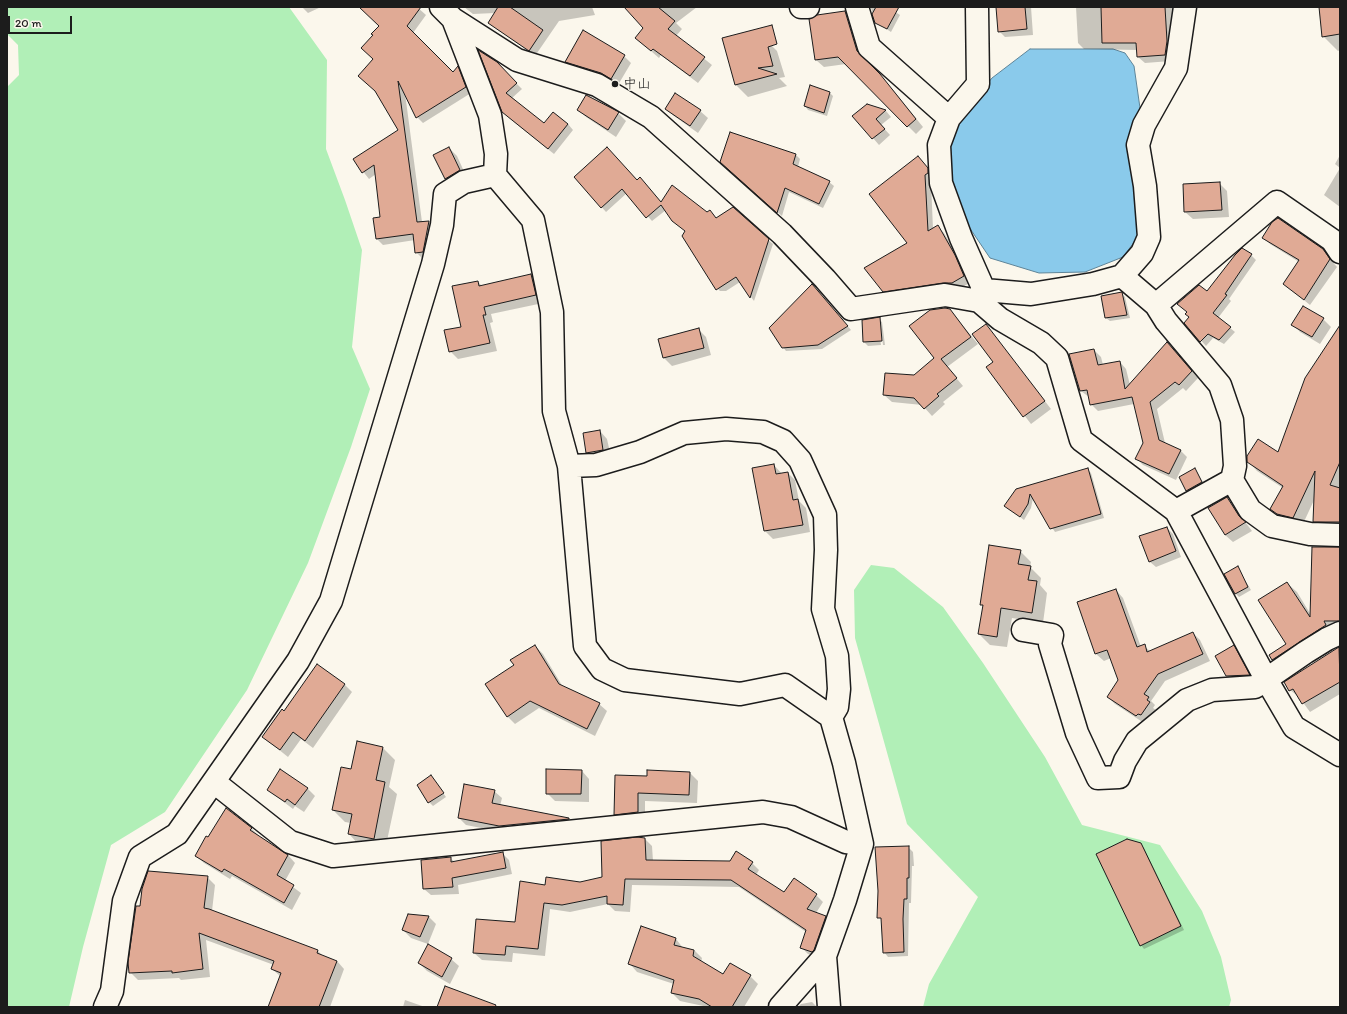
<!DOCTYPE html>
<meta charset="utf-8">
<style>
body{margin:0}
#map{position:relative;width:1347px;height:1014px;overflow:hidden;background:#fbf7ec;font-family:Itim,sans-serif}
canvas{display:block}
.frame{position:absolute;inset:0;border:8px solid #1c1c1c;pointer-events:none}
.scale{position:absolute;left:8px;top:16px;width:64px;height:18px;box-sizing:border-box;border:2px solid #1c1c1c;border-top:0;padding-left:5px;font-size:12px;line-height:14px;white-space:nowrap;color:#1c1c1c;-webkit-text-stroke:3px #fbf7ec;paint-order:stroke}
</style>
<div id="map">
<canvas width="1347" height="1014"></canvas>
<div class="frame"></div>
<div class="scale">20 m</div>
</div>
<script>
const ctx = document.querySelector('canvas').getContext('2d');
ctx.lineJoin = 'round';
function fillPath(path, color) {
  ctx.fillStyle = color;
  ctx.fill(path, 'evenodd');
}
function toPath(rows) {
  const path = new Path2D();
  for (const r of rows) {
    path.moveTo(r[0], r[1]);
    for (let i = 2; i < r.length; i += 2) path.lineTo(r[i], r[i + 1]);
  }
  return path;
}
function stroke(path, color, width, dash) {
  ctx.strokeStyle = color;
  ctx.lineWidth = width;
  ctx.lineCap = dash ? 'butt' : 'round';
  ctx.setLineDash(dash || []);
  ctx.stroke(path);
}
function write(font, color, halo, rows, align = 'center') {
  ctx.font = font + ' Itim,"Klee One",sans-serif';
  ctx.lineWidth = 3;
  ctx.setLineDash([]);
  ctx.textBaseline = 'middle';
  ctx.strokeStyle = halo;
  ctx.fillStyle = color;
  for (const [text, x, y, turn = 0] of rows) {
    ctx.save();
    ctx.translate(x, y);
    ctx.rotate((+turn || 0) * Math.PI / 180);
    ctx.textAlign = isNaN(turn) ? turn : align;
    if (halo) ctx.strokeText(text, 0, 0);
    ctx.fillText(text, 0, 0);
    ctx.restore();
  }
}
fillPath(toPath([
 [7,7,289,7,327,60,326,149,345,200,362,250,352,347,370,389,351,447,308,563,247,690,165,812,111,845,83,947,69,1007,7,1007,7,87,19,75,18,45,7,34],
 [871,565,894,568,943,607,983,663,1045,757,1082,825,1160,845,1202,911,1221,957,1231,1000,1229,1007,923,1007,929,984,978,897,907,824,855,638,854,590]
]), '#b1efb7');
const water = toPath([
 [1030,49,1113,49,1125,53,1134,66,1141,115,1135,188,1138,237,1123,257,1085,272,1039,273,990,258,967,224,952,192,944,156,956,121,992,78,1030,49]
]);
fillPath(water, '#8acaeb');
stroke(water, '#5e8498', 1);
fillPath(toPath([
 [302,7,321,7,308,13],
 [361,7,417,7,426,15,413,33,453,73,458,68,464,74,471,93,423,123,417,117,405,93,422,222,429,222,435,228,429,258,422,258,416,252,415,240,383,245,377,239,381,218,376,174,369,179,354,160,400,131,374,59,380,26],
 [464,7,592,7,595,15,559,21,535,56,489,23,495,13,473,14],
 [625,7,697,7,676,23,682,29,676,36,712,65,698,83,661,55,659,58,636,38,645,28],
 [888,7,900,15,891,32,876,22,871,8],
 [997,7,1031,7,1033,35,1005,37,999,31],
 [1076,7,1176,7,1171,61,1145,63,1138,57,1138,50,1084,49,1078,43],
 [1320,7,1340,7,1340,50,1338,51,1323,36],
 [845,12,852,19,864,60,889,85,923,127,916,134,846,64,824,67,816,60],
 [765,39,777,51,785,77,779,78,787,86,748,97,736,85,725,45],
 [624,56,631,63,618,85,573,68,567,62],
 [496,63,522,89,512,98,544,124,568,124,573,130,554,154,509,118],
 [830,93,833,96,827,116,808,110,805,106],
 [867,105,886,111,891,117,881,125,890,135,879,145,854,116],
 [578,109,618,113,626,121,616,137,586,117],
 [666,109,700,111,708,118,698,133,674,116],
 [449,148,457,156,467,178,453,187,446,179,434,155],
 [796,155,800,159,798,167,829,182,834,186,823,208,789,192,782,216,726,166],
 [1340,155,1340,207,1324,195,1340,168,1335,164],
 [918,157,934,175,931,182,933,229,938,227,944,233,961,262,970,283,958,289,890,297,884,291,908,244],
 [575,177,637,181,661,203,706,213,710,211,717,219,768,240,773,244,754,301,740,282,726,291,720,291,715,286,689,233,666,210,652,221,627,193,606,212],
 [1219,183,1227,191,1229,217,1193,219,1185,212],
 [1264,238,1322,250,1337,267,1310,305,1284,284,1299,262,1270,244],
 [1251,255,1256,260,1229,299,1231,301,1218,318,1235,332,1224,344,1213,338,1206,346,1185,323,1207,292],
 [531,275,539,283,543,303,491,314,493,322,490,323,497,351,458,359,450,351,462,327,478,282,482,286],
 [816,289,851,330,822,349,786,351,783,347],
 [1121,293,1125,297,1130,318,1110,321,1106,318],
 [949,309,978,344,947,367,963,386,943,402,945,404,932,416,922,405,892,402,884,395,914,376,935,358],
 [878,319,882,322,885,345,883,345,880,321,878,321,881,345,868,346,864,342,863,321],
 [1323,319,1331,327,1320,344,1300,332,1293,324],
 [986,325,1051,409,1031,424,987,367,994,362],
 [698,329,706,337,711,355,672,366,664,358,659,340],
 [1340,338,1340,531,1323,530,1314,521,1315,498,1302,526,1280,518,1271,509,1283,488,1257,471,1248,461,1278,453],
 [1167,343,1198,378,1186,391,1183,388,1157,409,1165,443,1180,450,1187,457,1176,480,1143,465,1137,459,1144,443,1134,404,1098,411,1091,404,1089,397,1081,391,1094,350,1101,357,1103,365,1120,362,1126,369,1130,385],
 [600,431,607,439,611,457,595,460,587,452],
 [774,465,782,474,788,473,795,480,799,501,806,508,810,532,773,539,765,531],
 [1087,469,1091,473,1104,518,1055,532,1033,498,1031,508,1024,520,1006,506,1017,489],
 [1195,469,1205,486,1190,493,1186,489],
 [1227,498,1252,531,1233,542,1225,535],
 [1167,528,1173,534,1181,557,1156,567,1150,562,1140,536],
 [1340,548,1340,630,1282,669,1270,655,1288,644,1287,583,1297,592,1311,615],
 [1020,551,1031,562,1030,567,1041,578,1040,585,1047,593,1043,623,1012,618,1007,647,990,645,979,634,984,607,981,604],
 [1237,567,1251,590,1239,597,1235,593],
 [1116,590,1123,598,1141,647,1144,646,1151,652,1193,633,1200,640,1210,661,1165,681,1151,701,1155,705,1153,708,1156,710,1149,722,1144,723,1115,704,1108,697,1119,680,1111,658,1104,661,1096,654,1078,602],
 [535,646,543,654,563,687,599,704,607,711,595,736,539,708,515,724,507,716,515,665],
 [1234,647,1241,654,1256,682,1235,684,1227,676],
 [1339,649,1340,650,1340,694,1310,712,1299,697,1290,690],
 [344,684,352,692,313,748,301,739,288,757,263,737],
 [357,743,383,748,395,760,389,787,397,794,385,850,360,846,349,834,351,823,345,822,333,810,352,770],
 [582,771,589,779,589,802,555,801,547,793],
 [690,773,698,781,697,803,645,801,645,820,622,822,615,814,648,777],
 [431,776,446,797,433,806,429,802],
 [307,788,315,796,304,812,295,806,293,809,268,790],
 [494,791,502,798,500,806,568,819,576,826,507,833,466,825,459,818],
 [251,828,259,836,288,855,295,863,285,881,301,893,292,910,232,876,230,879,204,863,196,856,208,838],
 [645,839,652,846,653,861,752,863,759,870,756,875,784,893,816,895,823,902,816,913,826,917,833,924,820,958,808,954,801,947,806,932,739,887,632,885,630,912,615,911,608,904,570,912,550,909,545,956,513,953,512,962,482,960,474,953,516,923,546,886,580,883,603,878],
 [1140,844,1144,848,1184,930,1144,949,1141,945],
 [908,847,913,852,914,866,912,866,911,903,909,903,908,956,888,957,884,952],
 [502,853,509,860,512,874,458,885,459,894,431,895,424,889,450,858,455,862],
 [207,877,215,885,212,911,318,951,323,956,337,961,344,969,330,1007,269,1007,280,976,272,969,274,965,206,940,210,977,181,980,179,978,138,980,130,972,141,907],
 [428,916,436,924,428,944,411,938,403,930],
 [642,928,676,939,683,948,694,950,702,958,701,962,723,975,750,976,758,984,744,1007,708,1007,680,1001,672,993,674,984,637,972,630,964],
 [451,959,459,966,450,984,427,971,419,963],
 [405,1000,425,1007,403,1007],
 [812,1002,817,1007,798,1007,801,1004]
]), '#0003');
const building = toPath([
 [359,7,421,7,407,26,453,72,458,66,466,87,416,118,398,81,417,222,429,221,423,252,415,253,413,234,376,239,373,218,380,217,374,165,362,173,353,159,398,130,375,91,358,76,373,59,361,48,373,35,371,34,379,26,359,7],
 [498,7,510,7,543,30,529,51,488,23,498,7],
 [624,7,658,7,675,21,668,29,705,57,690,76,653,49,651,51,635,38,643,28,624,7],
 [876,7,899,7,887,29,875,23,872,14,876,7],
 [996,7,1025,7,1027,29,998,32,996,7],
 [1101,7,1165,7,1167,41,1165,55,1137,57,1136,43,1102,43,1101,7],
 [1319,7,1340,7,1340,34,1322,37,1319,7],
 [845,11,857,51,880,74,916,119,907,127,838,57,815,60,809,19,817,15,845,11],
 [772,25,777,44,768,47,773,66,758,68,777,74,735,85,722,38,772,25],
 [583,30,625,55,611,79,601,73,565,62,583,30],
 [478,50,497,62,517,83,506,93,544,123,553,112,568,124,548,149,502,112,478,50],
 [810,85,830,92,824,113,804,106,810,85],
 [675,93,701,110,690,126,665,109,675,93],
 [586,95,619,112,608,130,577,110,586,95],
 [867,104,886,110,876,119,885,129,872,139,852,116,867,104],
 [730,132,796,154,793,164,830,181,819,204,785,188,777,213,720,162,730,132],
 [449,147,460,170,445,179,433,155,449,147],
 [607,147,637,180,640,177,661,202,672,185,707,212,710,210,716,218,733,207,769,239,750,298,736,277,716,290,682,236,685,231,672,221,661,205,646,218,622,189,601,208,574,177,607,147],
 [918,156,928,168,928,173,925,175,928,231,938,225,955,255,964,276,952,283,943,283,883,292,864,268,907,243,869,194,918,156],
 [1220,182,1222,210,1184,212,1183,184,1220,182],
 [1278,218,1323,249,1330,259,1304,300,1283,284,1299,260,1262,238,1272,222,1278,218],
 [1242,248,1252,254,1225,294,1227,295,1213,313,1231,327,1219,340,1208,334,1200,342,1184,323,1189,317,1185,314,1187,312,1177,304,1199,285,1207,291,1235,255,1242,248],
 [531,274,536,295,484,307,486,315,483,315,490,343,449,352,444,330,461,327,452,286,478,281,479,286,531,274],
 [812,284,848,326,818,345,782,348,769,328,812,284],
 [1122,292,1127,315,1105,318,1101,296,1122,292],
 [1303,306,1324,318,1312,337,1291,325,1303,306],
 [945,308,950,309,971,337,941,359,957,378,937,394,939,396,924,409,914,398,883,395,885,373,914,375,934,358,909,326,930,310,945,308],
 [880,317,882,341,863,342,862,320,880,317],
 [986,324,1045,401,1023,417,986,367,993,362,972,334,986,324],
 [1340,325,1340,462,1330,485,1340,488,1340,522,1313,522,1315,471,1293,518,1277,514,1270,509,1283,486,1247,462,1247,456,1258,439,1278,452,1305,378,1340,325],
 [699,328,704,348,663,358,658,339,699,328],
 [1167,342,1192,371,1179,385,1175,382,1150,402,1159,440,1181,450,1169,474,1135,459,1143,443,1132,397,1090,405,1087,390,1080,391,1069,354,1094,349,1098,365,1120,361,1125,389,1167,342],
 [600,430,603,450,586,453,583,433,600,430],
 [774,464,776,474,788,472,793,500,798,499,803,525,764,531,752,468,774,464],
 [1088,468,1101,514,1050,529,1030,494,1028,504,1020,517,1004,506,1016,489,1088,468],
 [1195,468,1202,482,1186,491,1179,477,1195,468],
 [1227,497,1239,516,1246,522,1225,535,1208,508,1227,497],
 [1167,527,1176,551,1149,562,1139,536,1167,527],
 [989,545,1021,550,1018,564,1031,566,1028,580,1037,581,1032,613,1001,608,997,637,978,634,983,605,980,605,989,545],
 [1312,547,1340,547,1340,621,1324,621,1326,625,1272,660,1269,655,1286,644,1258,600,1287,582,1310,617,1312,547],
 [1238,566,1248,587,1235,594,1224,574,1238,566],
 [1116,589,1137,647,1145,644,1147,652,1193,632,1203,654,1158,674,1144,694,1149,697,1147,700,1150,702,1141,715,1138,714,1136,716,1107,697,1118,680,1107,650,1095,654,1077,602,1116,589],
 [535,645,559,684,600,703,587,729,530,701,507,717,485,684,514,665,510,660,535,645],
 [1234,645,1250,675,1226,676,1215,656,1234,645],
 [1339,647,1340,682,1302,704,1293,689,1289,691,1284,682,1339,647],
 [317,664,345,684,305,741,293,732,280,750,262,737,282,709,284,711,317,664],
 [357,741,383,747,376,780,385,782,374,839,348,834,352,814,332,810,341,767,351,769,357,741],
 [280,769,308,788,295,805,287,799,285,802,267,790,280,769],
 [546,769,582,770,581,794,546,794,546,769],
 [647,770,690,772,689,795,638,793,638,812,614,815,615,775,647,776,647,770],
 [431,775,444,793,428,803,417,785,431,775],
 [464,784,495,790,492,803,569,818,569,819,499,826,458,818,464,784],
 [226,808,252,828,250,830,288,855,277,875,294,885,284,903,224,869,222,872,195,856,206,836,208,837,226,808],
 [637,837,645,838,646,860,730,861,736,851,753,862,748,869,784,892,794,878,817,894,807,909,826,916,814,950,812,952,800,948,806,930,731,880,625,879,623,905,607,904,607,896,562,905,544,903,538,949,506,946,505,955,473,953,476,919,515,922,520,881,545,885,546,877,580,882,602,877,601,841,637,837],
 [1127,839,1141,843,1181,926,1140,946,1096,854,1127,839],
 [909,846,909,878,907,878,907,899,904,899,903,919,904,952,883,953,881,918,877,918,878,891,875,847,909,846],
 [503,852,506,868,452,878,453,887,423,889,421,860,451,857,451,862,503,852],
 [148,871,208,876,204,908,209,909,318,950,317,953,337,961,319,1007,268,1007,281,973,271,969,274,961,199,933,203,969,172,973,172,971,129,973,128,962,136,906,140,906,142,889,148,871],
 [408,914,429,916,420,937,402,930,408,914],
 [641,926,676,938,674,945,694,950,693,956,723,974,730,963,751,975,732,1007,712,1007,699,999,671,993,674,980,628,964,641,926],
 [428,944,452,958,442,977,418,963,428,944],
 [445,986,496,1005,495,1007,437,1007,445,986]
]);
fillPath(building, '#e0aa95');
stroke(building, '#1c1c1c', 1);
const minor = toPath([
 [441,7,453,19,517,60,597,85,651,117,782,234,825,279,851,309,945,295,979,301,1000,319,1041,343,1057,358,1081,440,1176,511,1266,679,1294,727,1340,755],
 [801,7,808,7],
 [857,7,869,47,949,118],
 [977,7,978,84,949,118,939,145,941,183,961,238,984,290,979,301],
 [453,19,490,115,496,154,495,175,533,220,552,312,554,411,569,466,585,646,602,669,625,680,740,694,785,685,831,717,844,763,862,844,845,900,825,956,780,1007],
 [1122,276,1156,305,1166,321,1220,385,1232,420,1235,466,1232,480,1250,510,1272,526,1310,534,1340,535],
 [984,290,1031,294,1093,284,1122,276,1142,253,1149,237,1145,186,1138,145,1144,125,1176,68,1185,7],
 [1156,305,1277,202,1332,240,1340,252],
 [569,466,596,465,640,452,684,433,726,429,763,432,783,441,800,460,825,515,826,550,823,609,837,656,839,689,837,707,831,717],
 [1176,511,1232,480],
 [1023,630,1052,635,1050,644,1077,733,1098,778,1119,777,1125,761,1137,741,1187,700,1212,690,1255,687,1306,652,1327,639,1340,633],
 [214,782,290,842,333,856,763,812,791,817,846,842,862,844],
 [825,956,829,1007],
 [105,1007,112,991,124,901,140,857,177,834,298,661,331,601,433,264,442,225,445,194,464,182,495,175]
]);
stroke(minor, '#1c1c1c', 25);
stroke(minor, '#fbf7ec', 22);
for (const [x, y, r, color] of [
 [615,84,4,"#1c1c1c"]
]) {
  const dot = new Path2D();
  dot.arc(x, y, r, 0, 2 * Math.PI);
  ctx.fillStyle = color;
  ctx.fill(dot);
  stroke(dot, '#fbf7ec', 1.5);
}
write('14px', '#1c1c1c', '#fbf7ec', [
 ["中山",623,84]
], 'left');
</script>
